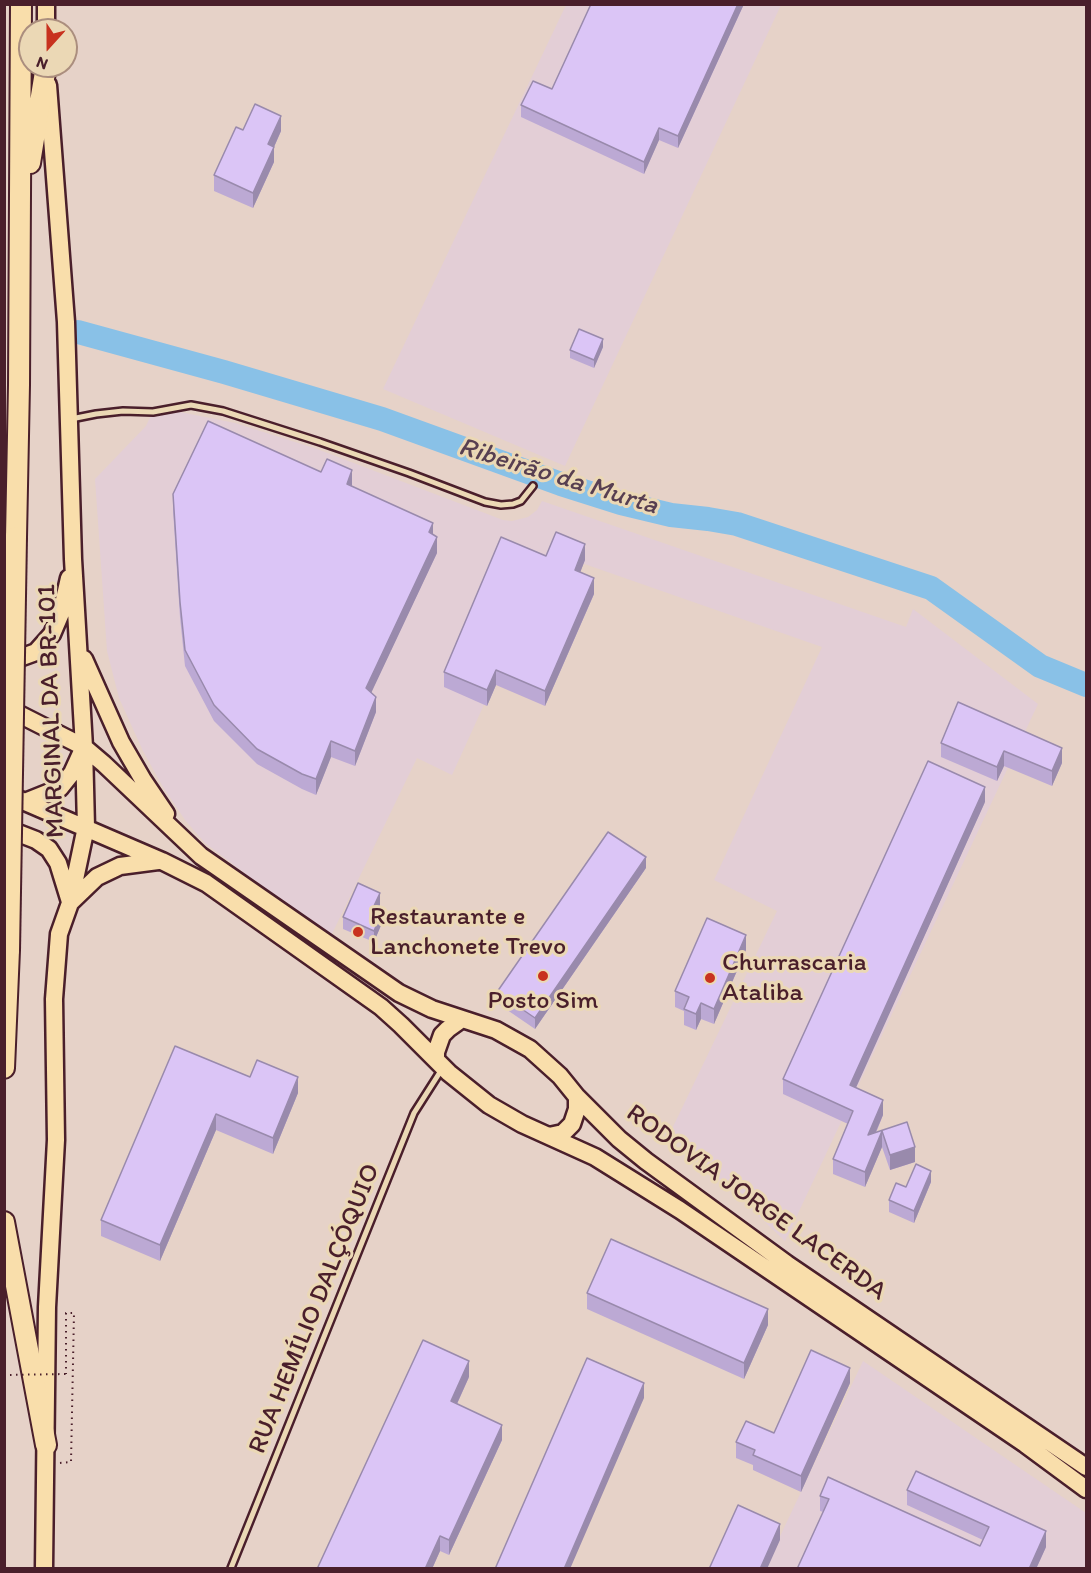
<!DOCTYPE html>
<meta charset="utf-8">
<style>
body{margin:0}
#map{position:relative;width:1091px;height:1573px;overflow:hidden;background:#e6d2c8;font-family:Itim,sans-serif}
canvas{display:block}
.frame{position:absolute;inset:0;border:6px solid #4a1f2b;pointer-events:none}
.north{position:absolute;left:18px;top:18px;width:60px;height:60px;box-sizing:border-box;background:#ebd8b5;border:2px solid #ab8e7e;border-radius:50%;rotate:201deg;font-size:16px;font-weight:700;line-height:24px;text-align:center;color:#4a1f2b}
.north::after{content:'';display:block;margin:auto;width:21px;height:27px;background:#c8321e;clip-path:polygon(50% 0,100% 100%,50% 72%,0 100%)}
</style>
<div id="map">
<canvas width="1091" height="1573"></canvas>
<div class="frame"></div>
<div class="north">N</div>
</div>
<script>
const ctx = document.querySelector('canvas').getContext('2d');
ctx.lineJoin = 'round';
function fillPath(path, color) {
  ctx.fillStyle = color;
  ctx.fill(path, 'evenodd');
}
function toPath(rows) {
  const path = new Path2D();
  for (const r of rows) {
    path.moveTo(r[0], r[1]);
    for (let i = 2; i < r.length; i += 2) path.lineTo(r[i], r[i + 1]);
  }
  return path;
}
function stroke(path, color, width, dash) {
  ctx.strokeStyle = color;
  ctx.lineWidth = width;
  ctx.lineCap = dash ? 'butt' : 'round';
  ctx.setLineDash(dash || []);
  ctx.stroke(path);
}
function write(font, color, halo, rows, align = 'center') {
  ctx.font = font + ' Itim,sans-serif';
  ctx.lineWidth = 6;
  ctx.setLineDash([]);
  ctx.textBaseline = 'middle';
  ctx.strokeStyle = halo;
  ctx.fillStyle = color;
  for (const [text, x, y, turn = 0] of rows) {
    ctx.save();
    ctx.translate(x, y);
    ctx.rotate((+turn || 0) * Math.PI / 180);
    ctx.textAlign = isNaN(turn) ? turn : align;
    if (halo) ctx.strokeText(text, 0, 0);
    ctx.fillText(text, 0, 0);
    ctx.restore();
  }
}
fillPath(toPath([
 [566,5,781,5,565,466,383,389],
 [155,407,235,423,317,449,503,520,512,521,528,517,537,510,542,501,906,627,913,609,1038,704,785,1241,670,1133,777,911,714,880,822,647,553,553,452,775,417,758,330,938,205,843,185,820,163,787,143,751,119,698,107,651,95,479,146,426],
 [863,1361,1086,1513,1086,1568,765,1568]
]), '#e3ced6');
stroke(toPath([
 [78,332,224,372,382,419,561,484,621,503,671,515,708,519,737,524,931,588,1040,666,1086,685]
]), '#89c1e7', 24);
const service = toPath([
 [71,419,96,414,123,411,153,412,191,405,223,411,320,442,409,473,485,502,501,505,513,504,521,501,533,486],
 [231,1568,414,1113,442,1069]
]);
const primary = toPath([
 [46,4,46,30],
 [84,659,121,742,143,780,166,814],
 [4,660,14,660,36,652,52,634,61,613,69,578],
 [5,707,84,747,104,764,201,856,399,993,432,1009,496,1030,530,1049,560,1076,577,1097,619,1139,646,1161,787,1264,1086,1467],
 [4,793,162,861,206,883,381,1007,401,1025,449,1073,489,1105,522,1124,595,1157,680,1210,1025,1444,1086,1489],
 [25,802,60,788,72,773,82,751],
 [4,830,18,833,36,840,49,849,58,863,70,902],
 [71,902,97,877,120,866,158,861],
 [436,1060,436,1052,442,1035,448,1029,462,1019],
 [549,1136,563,1133,572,1124,577,1109,577,1097],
 [44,1568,47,1307,56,1140,54,999,59,934,70,903,86,827,84,747,73,559,66,322,48,85]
]);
const motorway = toPath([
 [30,163,46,66],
 [16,537,19,385,21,4],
 [4,1068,9,950],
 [4,1222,46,1445]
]);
stroke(service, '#4a1f2b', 10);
stroke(primary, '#4a1f2b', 21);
stroke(motorway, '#4a1f2b', 24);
stroke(toPath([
 [60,1463,71,1462,74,1313,66,1313,66,1374]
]), '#4a1f2b', 2, [1.5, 4.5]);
stroke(service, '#ebd8b5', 5);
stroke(primary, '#f9deab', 16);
stroke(motorway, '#f9deab', 20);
const motorwayBridge = toPath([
 [9,950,16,537]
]);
stroke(motorwayBridge, '#4a1f2b', 24, []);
stroke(toPath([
 [4,1375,66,1374]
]), '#4a1f2b', 2, [1.5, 4.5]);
stroke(motorwayBridge, '#f9deab', 20);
fillPath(toPath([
 [744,4,678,148,659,140,644,174,521,117,521,105,552,89],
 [243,130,281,131,274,147,274,162,253,208,214,191,214,175],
 [603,347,594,368,570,358,570,350],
 [321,472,352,485,352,486,433,535,437,553,371,692,376,712,355,766,331,757,316,795,302,789,257,764,214,721,185,666,180,617,173,510,173,494],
 [546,556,585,560,580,572,594,594,545,706,496,685,487,706,444,687,444,672],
 [958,702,1062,763,1052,786,1004,766,997,781,941,757,941,743],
 [985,802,855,1088,883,1115,876,1133,907,1122,915,1162,890,1170,882,1147,865,1187,833,1174,833,1159,848,1124,783,1094,783,1079],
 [646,868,535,1029,497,1003,497,992],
 [380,905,377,910,382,923,374,942,343,929,343,917],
 [746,950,714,1024,701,1019,696,1030,684,1025,684,1011,675,1007,675,991],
 [250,1077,298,1093,273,1154,216,1130,160,1261,101,1236,101,1220],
 [931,1182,914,1223,889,1212,889,1200,906,1187],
 [587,1293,768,1325,744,1379,587,1309],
 [469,1377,457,1404,502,1440,449,1555,440,1551,432,1569,317,1569],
 [850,1383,801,1492,753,1470,753,1465,736,1458,736,1442,774,1433],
 [907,1490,1046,1547,1036,1569,820,1511,820,1496,980,1546,983,1540,907,1505]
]), '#bca9d4');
fillPath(toPath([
 [738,4,744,4,678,148,678,136],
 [281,116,281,131,274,147,274,162,253,208,253,193,268,144],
 [659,128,659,140,644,174,644,162],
 [603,339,603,347,594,368,594,360],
 [352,470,352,485,347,500,347,484],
 [433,523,433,539,429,532],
 [437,537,437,553,366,704,366,688],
 [585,544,585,560,575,586,575,570],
 [594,578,594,594,545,706,545,691],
 [496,670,496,685,487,706,487,690],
 [376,697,376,712,355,766,355,751],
 [331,741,331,757,316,795,316,779],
 [1062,748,1062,763,1052,786,1052,771],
 [1004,751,1004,766,997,781,997,767],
 [985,787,985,802,850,1101,850,1085],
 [646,857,646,868,535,1029,535,1018],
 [380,893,380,905,373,919,373,908],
 [382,912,382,923,374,942,374,931],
 [746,935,746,950,714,1024,714,1009],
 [701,1003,701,1019,696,1030,696,1014],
 [298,1077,298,1093,273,1154,273,1138],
 [883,1100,883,1115,868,1150,868,1135],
 [216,1114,216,1130,160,1261,160,1245],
 [882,1131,882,1147,865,1187,865,1172],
 [915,1147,915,1162,890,1170,890,1155],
 [931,1171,931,1182,914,1223,914,1211],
 [768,1309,768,1325,744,1379,744,1363],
 [469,1361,469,1377,451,1417,451,1401],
 [850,1368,850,1383,801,1492,801,1476],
 [644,1383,644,1398,570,1569,564,1569],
 [502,1425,502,1440,449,1555,449,1540],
 [780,1524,780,1540,767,1569,760,1569],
 [1046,1531,1046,1547,1036,1569,1029,1569],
 [440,1536,440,1551,432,1569,425,1569]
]), '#998aac');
const building = toPath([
 [591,4,738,4,678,136,659,128,644,162,521,105,533,81,552,89,591,4],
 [255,104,281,116,268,144,274,147,253,193,214,175,236,127,243,130,255,104],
 [579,329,603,339,594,360,570,350,579,329],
 [208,421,321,472,327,459,352,470,347,484,433,523,429,532,437,537,366,688,376,697,355,751,331,741,316,779,302,774,257,749,214,705,185,650,180,602,173,494,208,421],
 [556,532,585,544,575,570,594,578,545,691,496,670,487,690,444,672,501,537,546,556,556,532],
 [958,702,1062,748,1052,771,1004,751,997,767,941,743,958,702],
 [928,761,985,787,850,1085,883,1100,868,1135,907,1122,915,1147,890,1155,882,1131,865,1172,833,1159,853,1111,783,1079,928,761],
 [608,832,646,857,535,1018,497,992,608,832],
 [358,883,380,893,373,908,382,912,374,931,343,917,358,883],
 [707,918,746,935,714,1009,701,1003,696,1014,684,1009,689,997,675,991,707,918],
 [175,1046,250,1077,257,1060,298,1077,273,1138,216,1114,160,1245,101,1220,175,1046],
 [916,1164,931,1171,914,1211,889,1200,896,1183,906,1187,916,1164],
 [611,1239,768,1309,744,1363,587,1293,611,1239],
 [423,1340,469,1361,451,1401,502,1425,449,1540,440,1536,425,1569,317,1569,423,1340],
 [811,1350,850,1368,801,1476,753,1455,755,1450,736,1442,746,1421,774,1433,811,1350],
 [587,1358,644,1383,564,1569,495,1569,587,1358],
 [916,1471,1046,1531,1029,1569,797,1569,829,1499,820,1496,828,1477,980,1546,989,1527,907,1490,916,1471],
 [738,1505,780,1524,760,1569,709,1569,738,1505]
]);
fillPath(building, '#dbc5f6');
stroke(building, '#998aac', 1.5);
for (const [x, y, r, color] of [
 [358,932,6,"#c8321e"],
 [543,976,6,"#c8321e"],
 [710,978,6,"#c8321e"]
]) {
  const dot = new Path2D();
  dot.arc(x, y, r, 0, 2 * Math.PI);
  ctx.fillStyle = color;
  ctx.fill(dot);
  stroke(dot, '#ebd8b5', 2);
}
write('26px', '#4a1f2b', '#ebd8b5', [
 ["MARGINAL DA BR-101",52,711,-92],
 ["RODOVIA JORGE LACERDA",756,1203,36],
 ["RUA HEMÍLIO DALÇÓQUIO",315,1309,-68]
]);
write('26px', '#4a1f2b', '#ebd8b5', [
 ["Restaurante e",370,917],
 ["Lanchonete Trevo",370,947],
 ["Churrascaria",722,963],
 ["Ataliba",722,993],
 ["Posto Sim",543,1001,"center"]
], 'left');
write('italic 27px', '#573f51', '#ebd8b5', [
 ["Ribeirão da Murta",558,477,17]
]);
</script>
